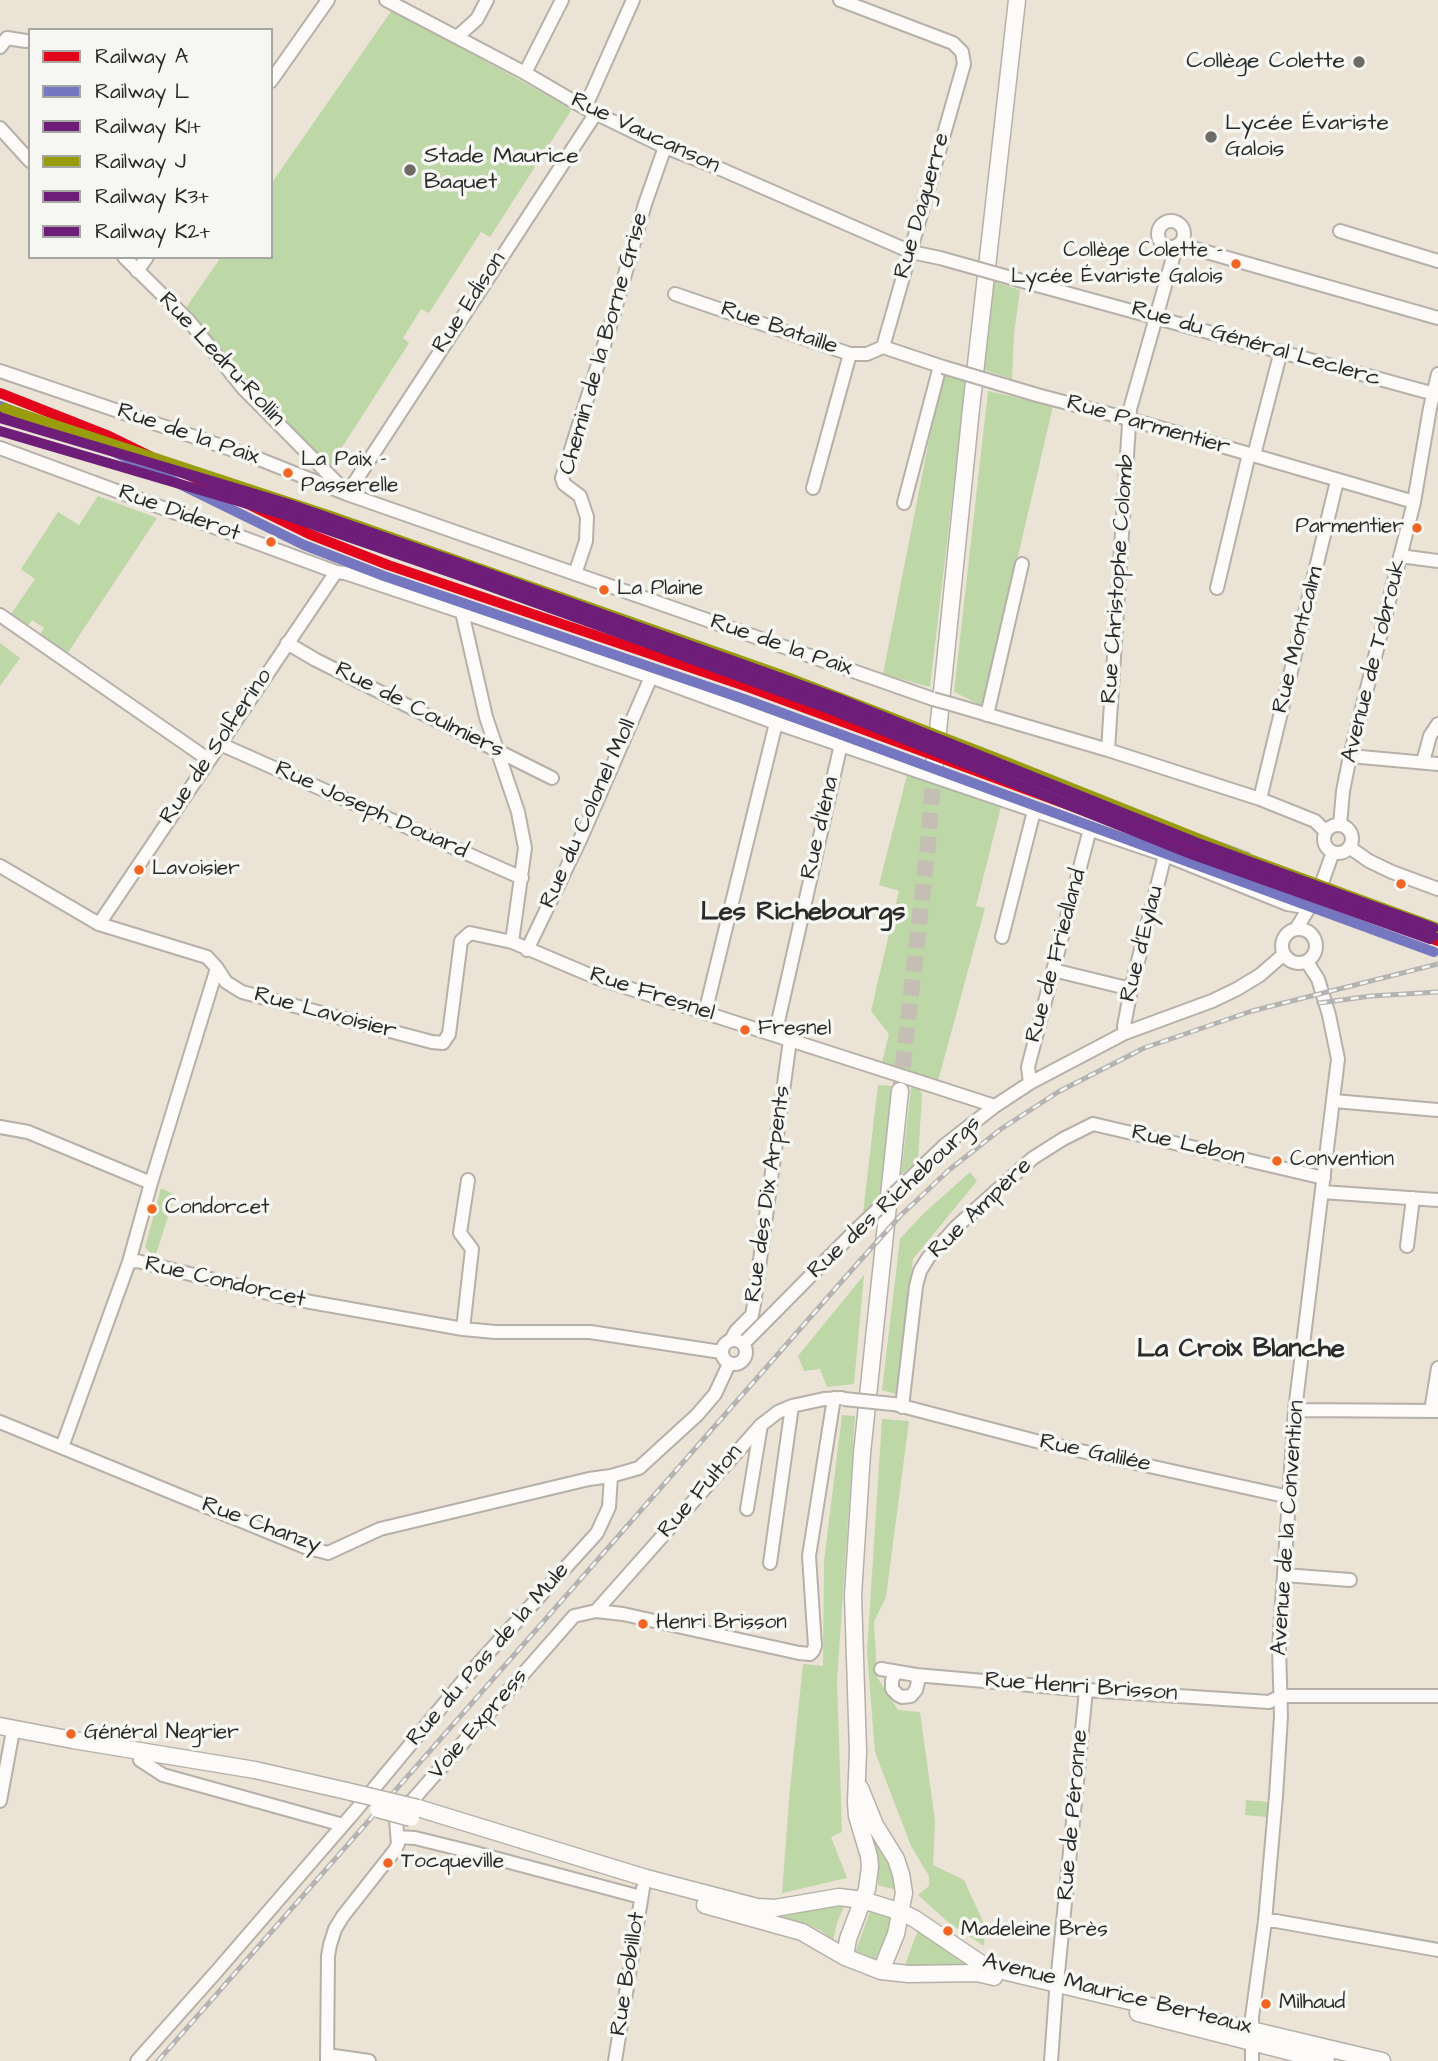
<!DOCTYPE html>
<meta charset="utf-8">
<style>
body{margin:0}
#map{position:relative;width:1438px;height:2061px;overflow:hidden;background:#ebe3d6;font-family:"Architects Daughter",sans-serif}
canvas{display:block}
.legend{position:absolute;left:28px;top:28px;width:245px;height:231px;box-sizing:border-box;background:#f6f6f2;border:2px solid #a5a5a2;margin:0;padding:9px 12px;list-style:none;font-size:21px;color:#2b2b2b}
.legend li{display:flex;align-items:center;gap:14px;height:35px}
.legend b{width:35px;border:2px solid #a5a5a2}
</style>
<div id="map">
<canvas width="1438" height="2061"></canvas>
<ul class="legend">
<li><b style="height:9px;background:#e3051c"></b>Railway A</li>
<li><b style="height:9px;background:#7577c0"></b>Railway L</li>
<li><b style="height:9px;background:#6e1e78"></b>Railway K1+</li>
<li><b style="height:9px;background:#989c0d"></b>Railway J</li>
<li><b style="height:9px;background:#6e1e78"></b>Railway K3+</li>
<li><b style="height:9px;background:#6e1e78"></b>Railway K2+</li>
</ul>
</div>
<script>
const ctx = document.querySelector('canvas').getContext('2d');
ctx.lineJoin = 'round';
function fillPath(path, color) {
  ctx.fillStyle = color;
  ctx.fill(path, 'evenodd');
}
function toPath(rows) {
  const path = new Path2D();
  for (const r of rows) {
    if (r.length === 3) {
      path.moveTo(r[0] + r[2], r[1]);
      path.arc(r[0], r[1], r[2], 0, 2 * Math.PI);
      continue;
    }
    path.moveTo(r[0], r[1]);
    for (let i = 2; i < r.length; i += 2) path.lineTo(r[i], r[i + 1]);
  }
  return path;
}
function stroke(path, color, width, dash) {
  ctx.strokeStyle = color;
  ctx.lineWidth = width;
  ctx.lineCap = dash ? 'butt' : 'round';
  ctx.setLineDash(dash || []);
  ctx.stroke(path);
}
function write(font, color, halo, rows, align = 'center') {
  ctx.font = font + ' "Architects Daughter",sans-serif';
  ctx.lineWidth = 7;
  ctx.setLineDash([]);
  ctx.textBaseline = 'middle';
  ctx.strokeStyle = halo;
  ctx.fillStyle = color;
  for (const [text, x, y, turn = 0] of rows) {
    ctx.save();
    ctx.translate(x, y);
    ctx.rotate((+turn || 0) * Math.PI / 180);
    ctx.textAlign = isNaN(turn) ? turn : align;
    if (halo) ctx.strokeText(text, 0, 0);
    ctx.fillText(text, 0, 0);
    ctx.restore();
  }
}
fillPath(toPath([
 [392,10,572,109,490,237,481,232,429,313,421,309,403,338,409,343,330,466,244,381,185,309,221,257,271,257,271,184],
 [993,281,1020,290,1014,334,1012,379,982,369],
 [942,374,966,381,930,687,883,674],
 [988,391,1053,406,983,706,954,692],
 [98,496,157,518,67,654,39,636,44,628,32,620,28,625,11,614,35,579,21,569,58,512,79,525],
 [0,643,20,658,0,686],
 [907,775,1001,807,976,906,985,908,938,1081,882,1062,889,1034,871,1011,899,891,879,885],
 [878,1085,892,1086,881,1195,863,1213],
 [911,1088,919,1089,922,1094,918,1160,901,1175],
 [970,1172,977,1181,913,1259,896,1394,882,1390,900,1239,923,1214],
 [161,1188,175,1195,156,1254,152,1255,145,1247],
 [864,1275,854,1384,827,1387,820,1369,804,1371,798,1356],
 [842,1415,855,1416,837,1682,842,1832,831,1837,847,1878,782,1893,790,1789,803,1664,823,1666,824,1561],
 [882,1419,909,1421,886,1597,874,1622,877,1677,898,1710,920,1712,935,1821,933,1865,964,1880,985,1926,984,1946,948,1922,918,1895,929,1886,929,1876,911,1846,875,1752,867,1652],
 [1246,1800,1268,1802,1266,1817,1245,1815],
 [866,1819,890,1865,894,1876,896,1890,878,1885,878,1856],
 [844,1906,837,1923,833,1940,820,1930,804,1923,780,1917,818,1908],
 [873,1911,890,1916,891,1919,885,1939,875,1959,857,1952,856,1950,870,1912],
 [918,1930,953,1956,966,1964,905,1965]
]), '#bdd7a7');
stroke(toPath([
 [900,1091,928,845,934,770]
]), '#c5beb4', 16, [16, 8]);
const minor = toPath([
 [386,0,525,73,585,108,665,147,716,167,911,252,940,258],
 [840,0,953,43,962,52,964,64,883,347],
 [457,37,477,19,487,0],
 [0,47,7,38,26,41],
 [525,73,562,0],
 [271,81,328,0],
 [585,108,633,0],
 [0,128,30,161],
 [1171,234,13],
 [1340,231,1438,261],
 [1182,242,1196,249,1438,318],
 [124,257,189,321,243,388,345,491],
 [137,271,147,257],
 [1033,284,1438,395],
 [675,294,850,354,867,354,883,347],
 [883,347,943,367],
 [0,371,254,457,347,494,933,699],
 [1037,395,1129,419,1414,502],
 [0,448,336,572,345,573,462,612,651,677,776,723,1165,855,1287,904,1309,908],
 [1254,455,1281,351],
 [813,488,850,354],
 [347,494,596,113],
 [904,503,940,366],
 [1400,556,1438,561],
 [575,574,586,541,587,517,580,496,564,484,562,478,612,320,645,204,665,147],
 [1217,588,1249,454],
 [462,612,486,717,518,812,525,848,512,942],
 [0,615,209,760],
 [287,643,316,660,552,778],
 [951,704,1108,750,1260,799,1315,821,1326,832],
 [987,715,1022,564],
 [220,744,522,878],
 [1108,750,1130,409,1176,247],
 [1350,756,1438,764],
 [1423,762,1430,736,1438,724],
 [1260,799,1337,481],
 [1338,839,14],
 [1340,825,1343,791,1350,756,1414,502,1430,408,1438,374],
 [1349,847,1369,861,1392,872,1438,889],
 [0,866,99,924,207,957,217,968,226,982,242,992,432,1042,443,1043,449,1034,461,941,470,933,512,942,597,978,995,1106],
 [99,924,336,572],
 [1299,946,17],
 [1296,929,1309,908,1314,905,1333,852],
 [1002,937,1034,811],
 [527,950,580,840,651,677],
 [1053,970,1131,989],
 [705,1013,776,723],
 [1125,1033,1124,1026,1131,989,1165,855],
 [775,1035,841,744],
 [1030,1083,1028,1067,1090,829],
 [1334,1101,1438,1110],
 [0,1127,28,1132,151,1183],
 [945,1145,995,1106,1030,1083,1125,1033,1212,1001,1237,989,1260,975,1283,955],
 [1322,1192,1438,1200],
 [1407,1246,1413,1198],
 [129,1262,137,1261,288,1298,463,1329,495,1332,590,1332,721,1352],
 [463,1329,472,1249,460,1233,468,1180],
 [734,1352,12],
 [731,1340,736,1331,752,1315,754,1304,790,1040],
 [743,1344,856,1230],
 [894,1404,1036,1441,1289,1497],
 [902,1407,916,1286,920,1271,928,1258,956,1227,1033,1158,1063,1139,1093,1124,1324,1178],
 [1295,1410,1438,1411],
 [1431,1411,1438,1368],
 [0,1422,305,1547,328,1553,380,1529,589,1479,611,1476,639,1468,697,1415,715,1394,729,1364],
 [62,1447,129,1262,151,1183,217,968],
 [747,1509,761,1425],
 [770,1563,792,1406],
 [1284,1575,1350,1580],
 [596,1611,761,1425,778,1412,792,1406,824,1399,842,1398],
 [881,1669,916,1675,1086,1690,1269,1702,1281,1696,1438,1696],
 [896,1672,892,1680,892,1689,898,1695,902,1697,911,1696,916,1690,918,1682,916,1675],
 [140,1760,163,1775,343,1825],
 [0,1801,12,1736],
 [398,1837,415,1838,472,1852,637,1896],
 [1265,1921,1276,1921,1438,1950],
 [1057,1983,1086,1690],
 [327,2055,369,2061],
 [137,2061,217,1971,356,1810,468,1675,597,1533,609,1507,611,1476],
 [327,2061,328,1956,330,1945,335,1929,343,1916,395,1850,398,1844,396,1819,574,1616,596,1611,623,1614,799,1653,810,1654,813,1651,815,1646,809,1556,834,1398],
 [615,2061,643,1888],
 [1051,2061,1056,1992],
 [1252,2061,1252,2017,1265,1921,1276,1796,1281,1716,1279,1648,1295,1410,1338,1059,1329,1015,1318,979,1307,962]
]);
const major = toPath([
 [934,770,971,409,1017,0],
 [0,1726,73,1740,255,1770,351,1792],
 [860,1788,875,1825,896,1859,901,1874,904,1893,896,1934,881,1971],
 [418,1808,646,1878,757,1907,775,1908,839,1897,863,1900,901,1912,915,1919,986,1967,1382,2061],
 [705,1905,802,1932,845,1957,881,1971,909,1974,977,1973,994,1977],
 [845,1957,848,1939,867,1889,870,1867,869,1856,857,1816,856,1802,858,1751,853,1595,862,1453,900,1091],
 [1138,2013,1326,2061]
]);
stroke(minor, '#b6b0a8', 16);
stroke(major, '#b6b0a8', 19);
stroke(minor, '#fcfbf9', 12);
stroke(major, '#fcfbf9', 16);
const rail = toPath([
 [952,748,1248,854],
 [1319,1003,1371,996,1438,992],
 [158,2061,857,1264,900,1216,949,1170,1001,1129,1058,1092,1144,1048,1252,1011,1438,964]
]);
stroke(rail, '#b4b3b1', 5);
stroke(rail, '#f6f6f2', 2.5, [8]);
const minorBridge = toPath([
 [940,258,1033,284],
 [943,367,1037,395],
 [933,699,951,704],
 [856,1230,945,1145],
 [844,1399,893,1404]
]);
const majorBridge = toPath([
 [351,1792,418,1808],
 [378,1809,411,1818]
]);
stroke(minorBridge, '#b6b0a8', 16, []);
stroke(majorBridge, '#b6b0a8', 19, []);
stroke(minorBridge, '#fcfbf9', 12);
stroke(majorBridge, '#fcfbf9', 16);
stroke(toPath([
 [0,393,109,436,309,534,388,565,748,687,1438,941]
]), '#e3051c', 10);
stroke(toPath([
 [0,406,104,447,304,545,384,576,744,699,1434,952]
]), '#7577c0', 10);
stroke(toPath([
 [0,412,346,528,785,685,930,739,1249,866,1438,935]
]), '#6e1e78', 10);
stroke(toPath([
 [4,408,334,517,779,674,999,759,1247,858,1438,928]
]), '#989c0d', 10);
stroke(toPath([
 [0,418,289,504,482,571,837,698,1195,842,1434,928]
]), '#6e1e78', 10);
stroke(toPath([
 [0,431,285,515,478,582,832,710,1191,854,1430,939]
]), '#6e1e78', 10);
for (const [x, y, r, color] of [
 [1359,62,7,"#6e6b67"],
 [1211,137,7,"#6e6b67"],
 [410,170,7,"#6e6b67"],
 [1236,264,6,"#f26522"],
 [288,473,6,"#f26522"],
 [1417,528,6,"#f26522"],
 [271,542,6,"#f26522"],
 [604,590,6,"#f26522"],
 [139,870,6,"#f26522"],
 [1401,884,6,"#f26522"],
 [745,1030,6,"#f26522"],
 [1277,1161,6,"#f26522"],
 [152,1209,6,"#f26522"],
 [643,1624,6,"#f26522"],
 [71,1734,6,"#f26522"],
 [388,1863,6,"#f26522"],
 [948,1931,6,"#f26522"],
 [1266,2004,6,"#f26522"]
]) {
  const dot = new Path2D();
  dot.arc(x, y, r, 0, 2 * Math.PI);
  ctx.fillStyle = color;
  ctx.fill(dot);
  stroke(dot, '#f6f6f2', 2.5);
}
write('21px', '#2b2b2b', '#f6f6f2', [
 ["Collège Colette -",1223,252,"right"],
 ["Lycée Évariste Galois",1223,278,"right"],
 ["La Paix -",301,461],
 ["Passerelle",301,487],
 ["Parmentier",1404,528,"right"],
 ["La Plaine",617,590],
 ["Lavoisier",152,870],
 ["Fresnel",758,1030],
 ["Convention",1290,1161],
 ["Condorcet",165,1209],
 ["Henri Brisson",656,1624],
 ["Général Negrier",84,1734],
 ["Tocqueville",401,1863],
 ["Madeleine Brès",961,1931],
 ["Milhaud",1279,2004]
], 'left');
write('23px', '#2b2b2b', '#f6f6f2', [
 ["Collège Colette",1345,62,"right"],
 ["Lycée Évariste",1225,124],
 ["Galois",1225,150],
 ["Stade Maurice",424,157],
 ["Baquet",424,183]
], 'left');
write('23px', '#2b2b2b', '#f6f6f2', [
 ["Rue Vaucanson",645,134,25],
 ["Rue Daguerre",923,206,-74],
 ["Rue Edison",470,303,-57],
 ["Rue Bataille",779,329,19],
 ["Chemin de la Borne Grise",605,344,-74],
 ["Rue du Général Leclerc",1256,345,16],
 ["Rue Ledru-Rollin",221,360,47],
 ["Rue Parmentier",1148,426,16],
 ["Rue de la Paix",188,435,19],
 ["Rue Diderot",179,514,20],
 ["Rue Christophe Colomb",1119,579,-86],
 ["Rue Montcalm",1299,640,-76],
 ["Rue de la Paix",781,646,19],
 ["Avenue de Tobrouk",1375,661,-76],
 ["Rue de Coulmiers",419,711,27],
 ["Rue de Solferino",217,747,-56],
 ["Rue Joseph Douard",371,811,24],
 ["Rue du Colonel Moll",589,814,-66],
 ["Rue d'Iéna",821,828,-77],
 ["Rue d'Eylau",1143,944,-76],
 ["Rue de Friedland",1057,956,-75],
 ["Rue Fresnel",652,995,18],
 ["Rue Lavoisier",325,1014,15],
 ["Rue Lebon",1188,1146,13],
 ["Rue des Dix Arpents",769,1194,-82],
 ["Rue des Richebourgs",895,1198,-43],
 ["Rue Ampère",981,1209,-44],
 ["Rue Condorcet",225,1283,13],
 ["Rue Galilée",1095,1454,12],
 ["Rue Fulton",701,1492,-49],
 ["Rue Chanzy",261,1526,20],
 ["Avenue de la Convention",1289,1528,-86],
 ["Rue du Pas de la Mule",489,1655,-49],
 ["Rue Henri Brisson",1081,1688,4],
 ["Voie Express",479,1725,-49],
 ["Rue de Péronne",1074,1815,-85],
 ["Rue Bobillot",629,1974,-81],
 ["Avenue Maurice Berteaux",1117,1995,14]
]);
write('bold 26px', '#2b2b2b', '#f6f6f2', [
 ["Les Richebourgs",803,914],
 ["La Croix Blanche",1241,1351]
]);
</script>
